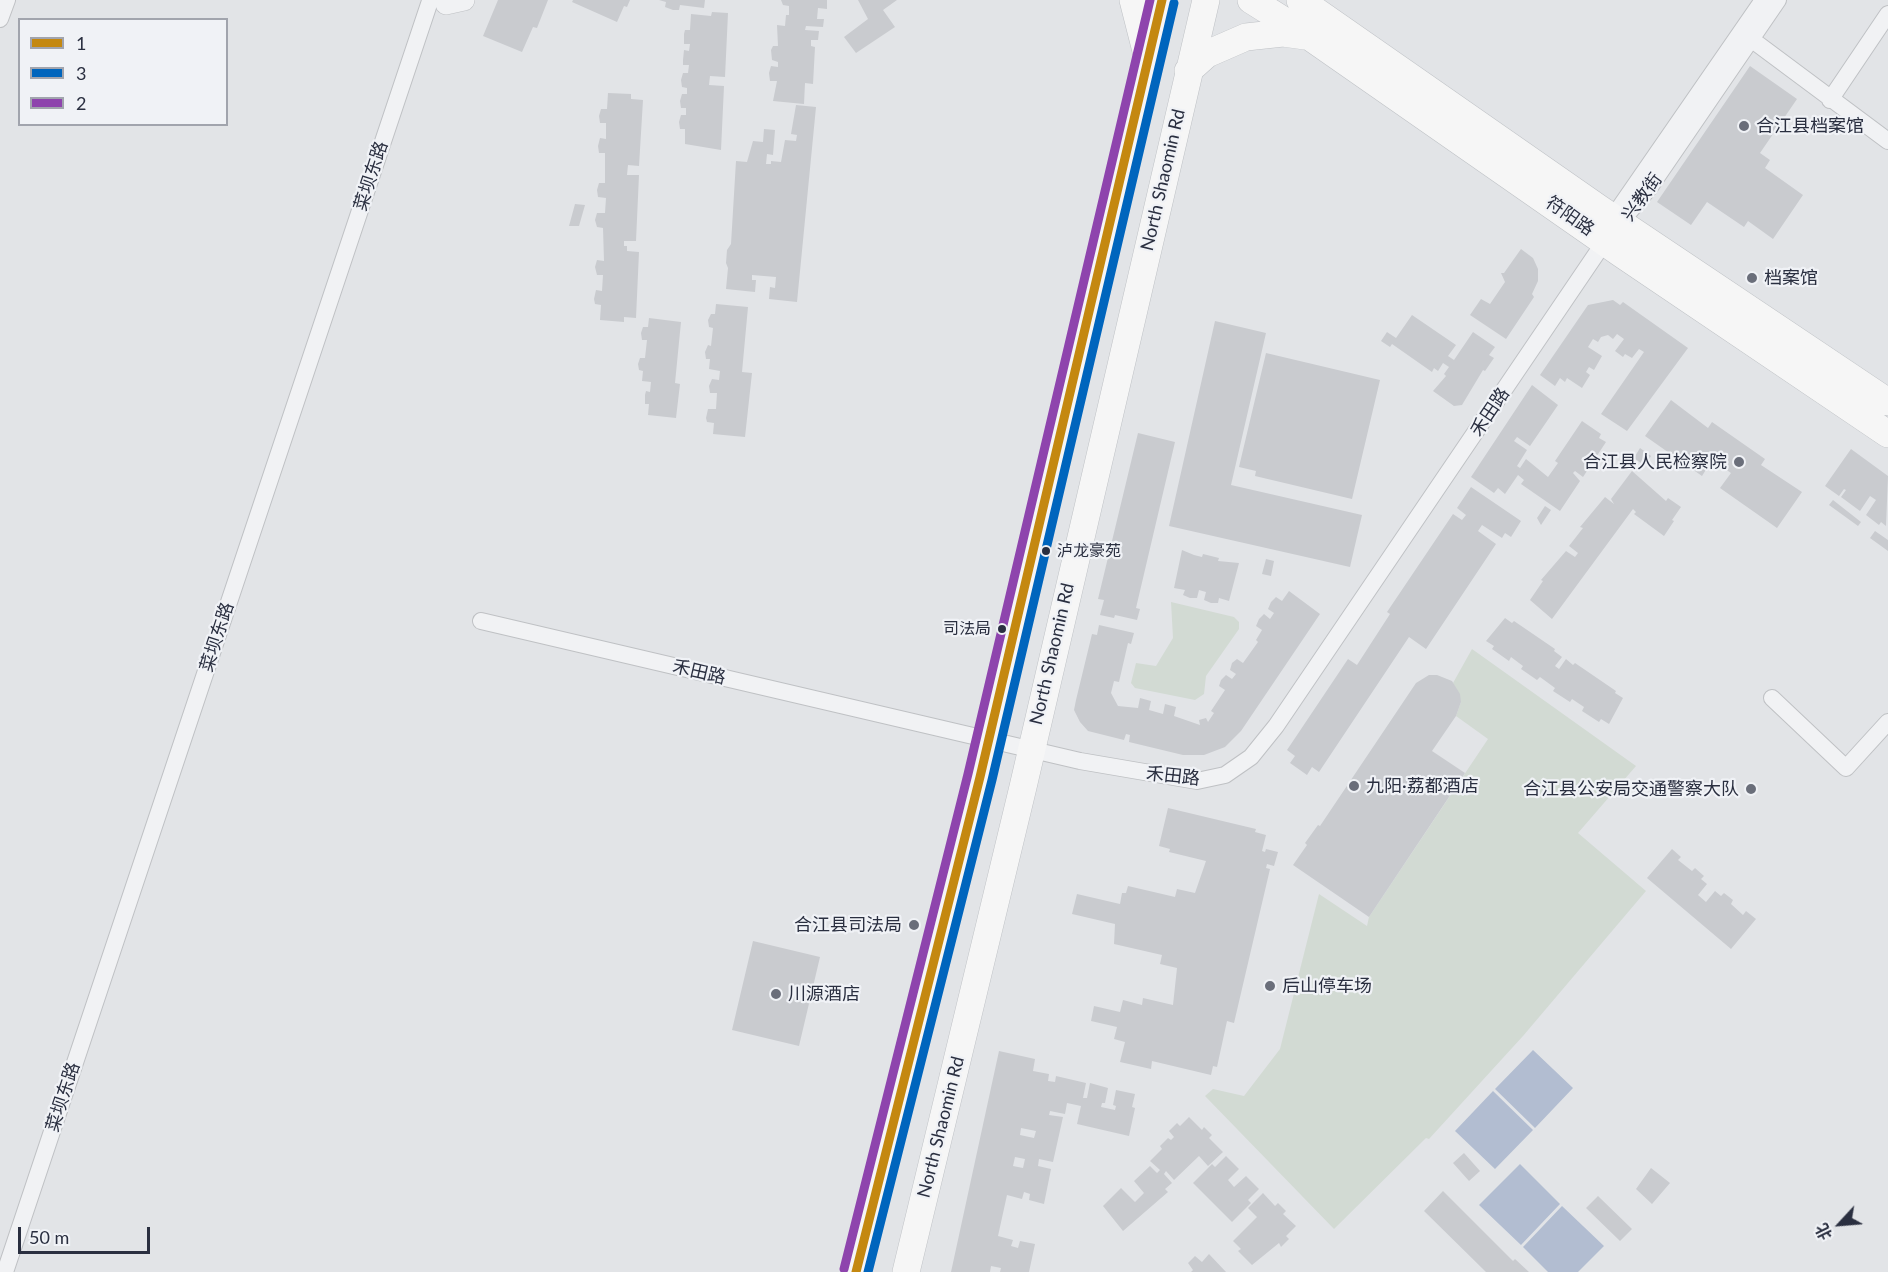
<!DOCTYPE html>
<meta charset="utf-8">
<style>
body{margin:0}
#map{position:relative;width:1888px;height:1272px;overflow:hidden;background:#e2e4e7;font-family:Lato,"Noto Sans SC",sans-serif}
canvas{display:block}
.legend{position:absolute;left:18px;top:18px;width:210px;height:108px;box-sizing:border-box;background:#f0f2f6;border:2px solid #a1a4ad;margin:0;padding:8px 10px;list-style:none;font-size:18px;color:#2a2f40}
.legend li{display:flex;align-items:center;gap:12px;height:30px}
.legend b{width:30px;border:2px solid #a1a4ad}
.north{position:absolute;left:1810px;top:1194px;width:60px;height:60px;-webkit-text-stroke:4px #f0f2f6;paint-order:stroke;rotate:244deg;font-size:16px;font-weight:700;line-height:24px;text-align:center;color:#2a2f40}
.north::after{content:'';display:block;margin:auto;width:21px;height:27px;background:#2a2f40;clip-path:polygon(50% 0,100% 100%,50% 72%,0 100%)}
.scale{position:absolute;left:18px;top:1227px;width:132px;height:27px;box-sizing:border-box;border:3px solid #2a2f40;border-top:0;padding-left:8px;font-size:18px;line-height:21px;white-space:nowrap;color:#2a2f40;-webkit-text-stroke:4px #f0f2f6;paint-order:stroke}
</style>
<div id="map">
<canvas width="1888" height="1272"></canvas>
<ul class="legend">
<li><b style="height:8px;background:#c48810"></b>1</li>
<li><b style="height:8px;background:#0065bd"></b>3</li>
<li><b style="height:8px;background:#8e44ad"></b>2</li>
</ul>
<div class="north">北</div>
<div class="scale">50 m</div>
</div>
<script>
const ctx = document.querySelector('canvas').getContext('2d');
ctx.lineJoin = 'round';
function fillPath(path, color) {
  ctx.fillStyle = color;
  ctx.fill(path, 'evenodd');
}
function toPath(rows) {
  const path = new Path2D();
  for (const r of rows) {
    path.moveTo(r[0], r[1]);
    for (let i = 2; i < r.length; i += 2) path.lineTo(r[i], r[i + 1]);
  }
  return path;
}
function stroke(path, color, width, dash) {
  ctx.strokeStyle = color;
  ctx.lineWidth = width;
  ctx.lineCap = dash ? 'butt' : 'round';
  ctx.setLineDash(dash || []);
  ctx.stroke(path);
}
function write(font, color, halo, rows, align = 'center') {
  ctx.font = font + ' Lato,"Noto Sans SC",sans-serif';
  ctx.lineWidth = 4.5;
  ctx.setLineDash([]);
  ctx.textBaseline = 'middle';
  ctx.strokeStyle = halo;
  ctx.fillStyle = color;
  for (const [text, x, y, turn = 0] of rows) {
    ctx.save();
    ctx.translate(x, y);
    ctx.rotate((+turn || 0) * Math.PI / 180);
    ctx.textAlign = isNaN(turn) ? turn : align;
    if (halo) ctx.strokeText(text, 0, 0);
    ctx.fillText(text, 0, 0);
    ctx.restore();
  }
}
fillPath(toPath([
 [1171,602,1234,617,1239,622,1239,629,1206,676,1204,694,1195,700,1135,688,1131,683,1136,663,1156,666,1173,638],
 [1472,649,1636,766,1578,833,1646,891,1523,1036,1429,1139,1426,1138,1334,1229,1205,1096,1213,1089,1244,1096,1280,1049,1319,894,1367,926,1369,917,1488,739,1456,716,1461,702,1453,683]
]), '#d2dad3');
fillPath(toPath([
 [1533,1050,1573,1088,1535,1128,1495,1089],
 [1493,1091,1533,1130,1495,1169,1455,1131],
 [1520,1164,1560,1204,1521,1245,1479,1205],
 [1562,1206,1604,1246,1578,1272,1548,1272,1523,1247]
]), '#b2bdd1');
fillPath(toPath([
 [498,0,548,0,537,28,533,27,522,52,483,36],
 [573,0,630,0,627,7,624,6,617,22,572,2],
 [659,0,705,0,704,8,680,5,679,10,673,10,665,7,666,2],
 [781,0,827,0,827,9,818,8,817,19,824,19,823,27,806,26,805,30,819,31,818,40,811,40,811,46,815,47,813,84,805,83,804,104,773,101,777,81,770,81,769,73,771,66,778,67,778,62,772,60,771,50,773,46,778,46,777,25,785,26,786,15,789,15,789,6,783,5],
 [858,0,897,0,883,10,895,27,856,53,844,37,868,19],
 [712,12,728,13,725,77,710,76,709,85,724,86,721,150,685,144,685,129,680,129,679,122,681,115,686,115,686,108,681,108,680,101,682,94,687,94,687,88,682,87,681,80,683,73,688,73,689,65,683,65,683,60,684,50,689,51,690,44,684,44,684,34,685,30,690,30,691,14,711,16],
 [1750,66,1797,99,1760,153,1770,160,1765,168,1803,195,1773,239,1748,221,1744,227,1707,202,1691,225,1657,202],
 [608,93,631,94,631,99,643,100,639,166,628,165,627,175,639,175,636,241,624,241,624,246,627,246,627,251,639,252,636,318,624,317,624,322,600,320,601,305,595,304,594,299,596,290,602,291,603,275,597,275,595,267,597,260,604,261,603,228,597,227,595,220,597,213,605,213,606,198,598,197,597,190,599,183,605,183,605,153,599,153,598,146,600,138,606,139,606,123,600,123,599,116,601,109,607,109],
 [796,105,816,107,797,302,769,299,770,287,775,288,776,277,752,275,752,280,756,280,755,292,726,289,728,268,726,263,727,250,731,244,736,161,747,162,753,141,763,142,764,129,775,130,773,155,767,154,766,164,771,164,771,161,781,162,785,140,796,141,797,135,791,134],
 [575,204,585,205,579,226,569,226],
 [1521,249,1533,258,1538,269,1538,281,1532,294,1534,297,1506,339,1470,315,1481,299,1490,304,1505,282,1501,273,1504,273],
 [1613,300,1620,305,1623,302,1688,348,1627,431,1601,414,1644,352,1639,349,1632,358,1625,354,1623,357,1615,351,1624,339,1617,334,1613,339,1608,335,1601,337,1598,342,1593,339,1588,347,1602,356,1594,370,1589,367,1586,372,1590,375,1582,388,1567,378,1565,382,1560,378,1555,386,1540,375,1588,305],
 [716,304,748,307,742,372,752,373,745,437,713,434,714,423,707,422,706,418,708,409,716,409,717,393,710,393,709,386,712,379,719,380,720,371,709,369,710,359,706,359,705,352,708,345,711,346,713,328,709,327,708,320,711,314,715,314],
 [1412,315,1456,345,1448,356,1454,360,1473,332,1495,347,1489,355,1494,358,1485,371,1483,370,1462,405,1454,406,1433,391,1446,376,1444,374,1449,367,1443,363,1438,371,1434,368,1432,372,1392,344,1390,347,1381,341,1387,332,1396,338],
 [649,318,681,322,675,383,680,384,676,418,648,415,649,404,645,404,645,395,646,391,650,392,651,382,642,381,643,371,639,370,638,364,640,358,645,358,647,340,642,340,641,333,643,327,648,327],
 [1215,321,1266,333,1231,485,1362,515,1350,567,1169,526],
 [1266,353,1380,380,1352,499,1255,476,1256,471,1239,467],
 [1532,385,1558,405,1530,446,1517,437,1514,441,1527,450,1517,466,1520,468,1526,459,1548,477,1558,463,1555,461,1582,421,1601,434,1599,438,1606,442,1583,477,1575,471,1573,473,1580,481,1560,511,1521,484,1524,480,1518,475,1505,494,1498,488,1494,493,1471,477],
 [1671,400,1708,428,1712,422,1765,459,1761,465,1802,492,1777,528,1720,488,1731,473,1712,460,1702,476,1645,436],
 [1138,433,1175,442,1136,608,1140,609,1137,620,1115,615,1114,618,1100,615,1104,600,1098,599],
 [1640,448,1651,456,1645,466,1634,458],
 [1851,449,1888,476,1886,526,1881,522,1879,525,1866,515,1876,500,1870,496,1860,511,1841,497,1846,490,1844,489,1839,496,1825,486],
 [1632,471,1666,501,1668,498,1681,507,1672,520,1674,521,1664,536,1634,514,1636,512,1633,509,1552,619,1530,600,1543,581,1541,580,1566,551,1575,557,1578,553,1569,546,1583,528,1580,527,1605,497,1614,504,1611,499],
 [1471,487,1521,521,1511,537,1505,533,1502,538,1482,525,1478,531,1496,544,1426,649,1409,637,1319,772,1312,767,1307,775,1290,763,1295,756,1287,750,1348,659,1357,665,1390,614,1387,612,1453,514,1462,520,1466,515,1457,508],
 [1833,500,1861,522,1858,526,1829,505],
 [1545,506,1551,510,1541,525,1537,518],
 [1875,531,1888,540,1888,551,1870,538],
 [1182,550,1194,555,1202,557,1203,554,1219,558,1218,561,1239,563,1229,601,1219,598,1218,603,1211,603,1204,600,1206,592,1199,590,1197,598,1190,598,1183,595,1185,590,1174,588],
 [1266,559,1274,561,1271,576,1262,574],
 [1289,591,1320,614,1241,731,1225,747,1204,755,1183,755,1129,742,1130,735,1126,734,1124,740,1088,731,1080,722,1074,710,1076,700,1092,634,1097,635,1099,625,1134,633,1131,644,1128,643,1119,682,1114,681,1111,693,1118,706,1138,708,1140,698,1151,701,1149,710,1163,714,1165,704,1176,707,1174,716,1200,725,1199,720,1206,718,1208,722,1214,713,1211,711,1225,690,1219,686,1221,680,1226,675,1232,679,1236,674,1230,670,1232,663,1237,659,1243,663,1258,642,1256,640,1262,630,1256,626,1259,619,1264,614,1270,619,1274,613,1268,609,1271,602,1276,597,1282,601],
 [1505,618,1512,623,1514,621,1555,649,1554,651,1562,657,1555,666,1559,669,1566,659,1573,665,1575,663,1616,691,1615,693,1623,698,1609,724,1601,719,1599,722,1582,711,1584,707,1572,699,1570,702,1553,691,1555,688,1540,677,1537,680,1521,669,1523,666,1511,657,1509,661,1492,649,1494,646,1486,641],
 [1429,675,1437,675,1452,681,1460,694,1461,702,1456,716,1432,751,1465,773,1369,917,1293,865,1307,845,1305,843,1318,825,1320,826,1416,683],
 [1168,808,1256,829,1255,832,1266,835,1262,851,1265,852,1266,849,1278,852,1274,866,1267,864,1266,868,1270,869,1234,1023,1227,1021,1217,1067,1213,1066,1211,1075,1152,1061,1151,1069,1120,1062,1125,1042,1114,1039,1117,1027,1091,1021,1094,1006,1120,1012,1123,1000,1142,1005,1143,998,1173,1005,1177,968,1160,964,1162,955,1114,944,1115,924,1072,914,1077,894,1120,904,1122,893,1126,893,1128,886,1175,897,1177,889,1195,893,1206,861,1169,852,1170,849,1159,846],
 [1672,849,1681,857,1678,860,1692,871,1695,868,1704,876,1701,879,1707,884,1698,895,1706,902,1715,891,1721,896,1724,893,1733,900,1731,904,1743,915,1746,911,1756,919,1731,949,1647,878],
 [753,941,820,957,799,1046,732,1030],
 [999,1051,1035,1059,1033,1071,1049,1074,1048,1081,1055,1082,1056,1076,1086,1083,1083,1098,1087,1098,1090,1083,1108,1088,1105,1103,1102,1103,1101,1107,1115,1110,1116,1106,1113,1105,1116,1090,1135,1094,1132,1107,1135,1108,1129,1136,1077,1124,1081,1106,1067,1103,1065,1114,1050,1111,1049,1115,1063,1117,1053,1162,1039,1159,1038,1166,1051,1169,1044,1204,1029,1200,1030,1194,1024,1192,1022,1199,1007,1195,998,1236,1013,1240,1011,1246,1018,1248,1020,1241,1035,1244,1029,1272,1000,1272,1001,1268,991,1266,990,1272,951,1272],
 [1021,1128,1036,1131,1034,1138,1020,1135],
 [1015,1157,1025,1159,1023,1168,1013,1166],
 [1189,1117,1202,1130,1204,1127,1212,1135,1209,1138,1223,1152,1208,1166,1199,1156,1174,1180,1166,1171,1164,1174,1172,1183,1165,1189,1168,1192,1123,1231,1103,1206,1121,1188,1135,1202,1144,1193,1134,1181,1150,1166,1157,1173,1160,1170,1150,1161,1162,1149,1160,1146,1168,1138,1171,1140,1174,1137,1169,1131,1177,1123,1180,1126],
 [1464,1153,1480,1171,1469,1181,1453,1163],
 [1226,1156,1239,1169,1228,1180,1234,1187,1246,1176,1259,1189,1248,1200,1251,1203,1232,1222,1193,1183,1212,1164,1215,1167],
 [1651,1168,1670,1183,1652,1204,1636,1189],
 [1443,1191,1513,1261,1515,1259,1529,1272,1486,1272,1424,1211],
 [1263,1193,1275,1206,1278,1203,1286,1211,1283,1214,1296,1226,1286,1236,1289,1239,1281,1247,1279,1243,1252,1265,1238,1251,1241,1249,1233,1241,1257,1217,1248,1208],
 [1598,1196,1632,1229,1620,1241,1586,1208],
 [1209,1254,1226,1272,1191,1272,1193,1270,1188,1263,1195,1256,1202,1262]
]), '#c9cbcf');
const minor = toPath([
 [0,19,7,0],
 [1751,39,1888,141],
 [1830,100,1888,14],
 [1610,226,1613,217,1763,0],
 [481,621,1080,761,1197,781,1225,775,1251,757,1276,726,1605,241,1650,187,1778,0],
 [1772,698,1846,768,1888,722],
 [5,1272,430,1]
]);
const tertiary = toPath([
 [446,4,464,0]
]);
const primary = toPath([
 [1133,0,1146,51],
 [1251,0,1310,37,1620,253,1888,434],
 [1300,0,1600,209,1888,402],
 [1188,71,1207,54,1246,37,1283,33,1305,36],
 [856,1272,980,777,1162,0],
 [906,1272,1023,787,1206,0]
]);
stroke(minor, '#bfc1c4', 18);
stroke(tertiary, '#bfc1c4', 22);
stroke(primary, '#bec1c5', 28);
stroke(minor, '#f1f2f4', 16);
stroke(tertiary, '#f1f2f4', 21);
stroke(primary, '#f6f6f6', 27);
stroke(toPath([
 [856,1272,980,777,1162,0]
]), '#c48810', 9);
stroke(toPath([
 [868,1272,992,780,1174,3]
]), '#0065bd', 9);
stroke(toPath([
 [844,1269,968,774,1150,0]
]), '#8e44ad', 9);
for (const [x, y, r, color] of [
 [1744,126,6,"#6a6e7a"],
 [1752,278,6,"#6a6e7a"],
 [1739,462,6,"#6a6e7a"],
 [1046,551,5,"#2a2f40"],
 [1002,629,5,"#2a2f40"],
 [1354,786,6,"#6a6e7a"],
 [1751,789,6,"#6a6e7a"],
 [914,925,6,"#6a6e7a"],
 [1270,986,6,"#6a6e7a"],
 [776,994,6,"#6a6e7a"]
]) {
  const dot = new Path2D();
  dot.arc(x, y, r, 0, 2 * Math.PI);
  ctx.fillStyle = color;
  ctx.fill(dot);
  stroke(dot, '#f0f2f6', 2);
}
write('16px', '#2a2f40', '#f0f2f6', [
 ["泸龙豪苑",1057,551],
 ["司法局",991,629,"right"]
], 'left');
write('18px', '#2a2f40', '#f0f2f6', [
 ["合江县档案馆",1756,126],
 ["档案馆",1764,278],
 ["合江县人民检察院",1727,462,"right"],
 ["九阳·荔都酒店",1366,786],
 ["合江县公安局交通警察大队",1739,789,"right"],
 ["合江县司法局",902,925,"right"],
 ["后山停车场",1282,986],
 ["川源酒店",788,994]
], 'left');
write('18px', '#2a2f40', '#f0f2f6', [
 ["菜坝东路",371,176,-72],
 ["North Shaomin Rd",1163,180,-77],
 ["兴教街",1642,197,-54],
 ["符阳路",1570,216,35],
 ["禾田路",1490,412,-56],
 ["菜坝东路",217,637,-72],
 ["North Shaomin Rd",1052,654,-77],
 ["禾田路",699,672,13],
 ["禾田路",1173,776,6],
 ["菜坝东路",63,1097,-72],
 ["North Shaomin Rd",941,1127,-76]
]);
</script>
